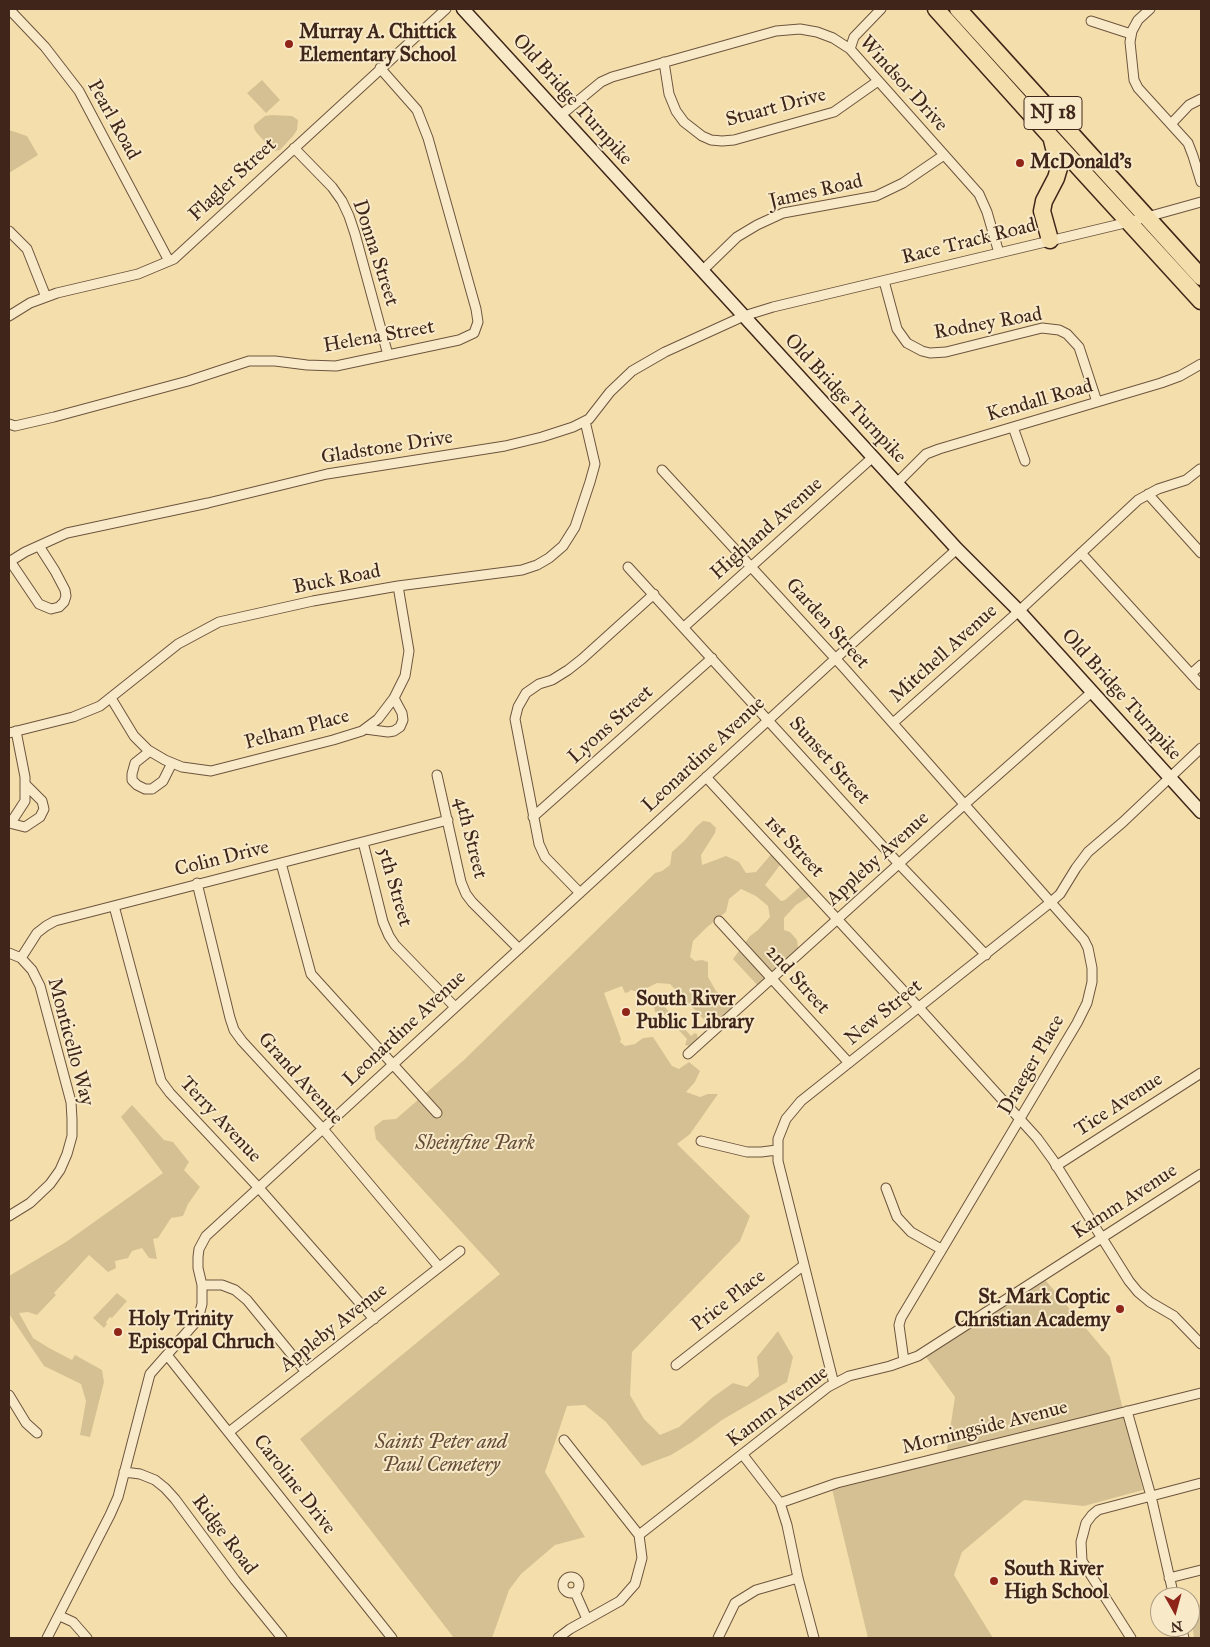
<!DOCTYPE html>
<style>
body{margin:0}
#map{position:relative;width:1210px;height:1647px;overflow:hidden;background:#f4dfac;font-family:"IM FELL Great Primer",serif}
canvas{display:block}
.frame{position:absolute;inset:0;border:10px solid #40261a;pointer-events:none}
.north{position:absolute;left:1150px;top:1587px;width:50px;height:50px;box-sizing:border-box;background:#f8eac9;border:1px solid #ae9c83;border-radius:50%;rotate:173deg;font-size:14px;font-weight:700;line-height:20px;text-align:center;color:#40261a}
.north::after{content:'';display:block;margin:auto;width:18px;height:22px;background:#8f2418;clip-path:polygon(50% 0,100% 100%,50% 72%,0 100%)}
</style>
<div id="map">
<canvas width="1210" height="1647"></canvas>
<div class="frame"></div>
<div class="north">N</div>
</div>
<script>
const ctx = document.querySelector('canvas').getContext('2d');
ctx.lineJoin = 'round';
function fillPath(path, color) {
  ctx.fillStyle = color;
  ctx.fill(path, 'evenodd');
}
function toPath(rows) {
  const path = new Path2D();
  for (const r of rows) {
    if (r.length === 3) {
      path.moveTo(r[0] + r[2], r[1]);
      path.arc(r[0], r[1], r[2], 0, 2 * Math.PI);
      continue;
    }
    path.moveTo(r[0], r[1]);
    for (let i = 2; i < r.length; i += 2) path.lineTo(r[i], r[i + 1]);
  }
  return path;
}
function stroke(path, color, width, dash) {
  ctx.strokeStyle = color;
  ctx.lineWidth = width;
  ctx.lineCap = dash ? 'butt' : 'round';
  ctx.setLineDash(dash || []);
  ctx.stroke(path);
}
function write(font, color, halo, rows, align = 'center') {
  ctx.font = font + ' "IM FELL Great Primer",serif';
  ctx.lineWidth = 4;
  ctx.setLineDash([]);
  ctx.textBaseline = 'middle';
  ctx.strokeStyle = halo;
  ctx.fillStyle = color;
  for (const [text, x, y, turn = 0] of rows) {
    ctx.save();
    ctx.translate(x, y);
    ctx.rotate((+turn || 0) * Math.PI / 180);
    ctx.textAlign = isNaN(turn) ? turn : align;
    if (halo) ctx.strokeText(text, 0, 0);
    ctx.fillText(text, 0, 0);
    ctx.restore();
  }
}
fillPath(toPath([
 [262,80,280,100,266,113,247,93],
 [272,115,292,116,298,120,297,130,293,136,280,150,275,151,272,150,256,132,254,128,254,125,265,116],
 [9,130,27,136,38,155,9,173],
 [703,821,710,822,716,828,715,833,701,855,702,865,726,856,739,862,746,873,756,872,774,851,783,861,765,885,781,901,785,900,803,884,813,894,796,905,784,918,784,930,790,932,797,940,799,954,761,989,733,959,750,936,758,930,770,917,768,906,756,896,741,889,729,899,726,912,706,928,693,941,690,957,695,961,702,960,708,962,708,977,716,991,728,1000,734,1012,714,1030,670,984,657,983,639,992,630,990,629,992,625,993,622,986,604,993,621,1039,620,1042,625,1046,635,1044,643,1038,653,1037,672,1066,679,1069,689,1062,700,1071,695,1082,686,1092,700,1097,708,1094,718,1094,690,1134,677,1144,750,1216,740,1241,632,1352,630,1395,644,1419,660,1435,679,1427,713,1397,733,1383,747,1387,759,1376,757,1357,778,1331,793,1357,787,1382,722,1420,692,1442,671,1455,642,1466,606,1422,585,1405,567,1406,545,1472,585,1537,555,1545,521,1574,509,1590,492,1638,454,1638,300,1439,500,1274,376,1139,374,1127,383,1120,396,1119,464,1060,655,873,662,871,670,865,672,852,685,840,696,827],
 [661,1000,667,1001,668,1003,664,1006,691,1036,695,1033,697,1034,698,1039,690,1046,685,1045,687,1039,661,1011,658,1013,655,1012,654,1005],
 [132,1105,164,1140,173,1142,189,1162,184,1170,200,1187,188,1204,183,1216,171,1218,158,1238,153,1239,157,1259,149,1258,142,1248,132,1251,128,1258,115,1261,116,1268,108,1272,89,1255,54,1293,56,1295,37,1315,28,1312,19,1313,33,1338,49,1348,72,1360,75,1355,102,1370,104,1382,90,1437,80,1435,86,1401,81,1384,44,1366,9,1314,9,1276,66,1242,163,1173,121,1117],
 [1042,1276,1110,1357,1143,1490,1084,1506,1024,1500,962,1552,954,1575,993,1638,868,1638,831,1485,946,1456,955,1397,923,1353],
 [117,1293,127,1301,112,1318,110,1317,106,1322,107,1324,104,1328,93,1318],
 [1201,1604,1201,1638,1194,1638,1190,1607]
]), '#d5c093');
const street = toPath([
 [9,9,45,47,79,91,169,261],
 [1150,9,1138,20,1132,31,1130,42,1134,80,1138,88,1188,143,1193,156,1201,182],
 [1091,21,1131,34],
 [850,49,854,37,881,9],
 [664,62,669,94,676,111,684,122,702,136,711,140,722,141,734,140,834,112,878,81],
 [561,115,601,82,612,77,776,31,800,29,817,32,833,38,850,49,979,194,987,212,999,253],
 [1171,124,1189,105,1201,99],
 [294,148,332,187,342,201,349,216,355,234,388,355],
 [9,231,27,249,46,297],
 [702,271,737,237,757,225,783,213,876,196,903,183,944,155],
 [884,281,897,329,907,343,922,351,930,353,946,352,1042,328,1059,330,1067,334,1079,347,1097,402],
 [9,316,30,303,57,293,138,274,174,259,446,9],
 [9,424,15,426,54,417,188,381,249,361,275,361,307,365,336,366,459,340,474,333,478,322,476,309,428,138,417,110,380,68],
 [1013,427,1025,461],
 [662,470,845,669,1084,940,1088,948,1092,968,1092,982,1087,1003,1077,1023,901,1318,899,1325,904,1361],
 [897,483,926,454,939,449,1161,383,1180,376,1201,364],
 [1148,494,1201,553],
 [1081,553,1201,685],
 [10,561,39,604,51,609,59,607,64,602,66,596,65,590,55,571,39,546],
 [9,562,25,552,67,533,208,503,327,474,505,446,542,437,573,427,589,419,610,392,632,371,665,352,744,316,773,307,1129,222,1201,202],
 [628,567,899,864,986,955],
 [684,627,873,457],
 [1191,674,1201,665],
 [111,698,134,736,148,750,165,760,182,767,211,771,333,740,362,731,378,719,394,698,405,676,409,651,398,586],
 [893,723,1019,611,1138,500,1158,489,1186,480,1200,469],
 [365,729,388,732,394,731,400,727,403,720,402,713,394,698],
 [9,733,73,717,100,706,178,644,219,622,313,601,398,586,522,570,537,565,549,558,563,546,575,527,590,482,595,464,585,421],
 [150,751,135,763,132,774,132,780,137,785,145,789,152,789,163,781,172,763],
 [437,775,461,882,466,894,472,902,519,949],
 [706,777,922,1011,1037,1138,1053,1160,1129,1281,1138,1292,1150,1302,1174,1316,1201,1344],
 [533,817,712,658],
 [9,822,14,818,25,801,25,784],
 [9,823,25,827,40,817,44,809,42,801,25,784,25,777,16,731],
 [363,842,383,922,389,936,395,945,455,1007],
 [281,863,311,974,437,1113],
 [197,883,230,1018,234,1030,242,1041,323,1129,439,1267],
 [580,893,545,857,539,844,515,719,518,707,526,693,539,684,552,680,568,670,582,659,654,594],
 [114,906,161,1081,170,1093,258,1187,374,1319],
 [719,921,849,1063],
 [9,953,21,958,32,970,40,986,71,1102,72,1119,72,1136,67,1154,60,1170,50,1184,30,1203,9,1216],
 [21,958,37,933,46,926,55,921,448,820],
 [688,1054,965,804,1093,691],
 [701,1141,747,1152,761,1152,777,1150],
 [1056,1166,1201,1073],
 [886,1188,897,1217,911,1232,941,1249],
 [202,1285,222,1285,235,1290,247,1300,306,1372],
 [167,1355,392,1638],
 [676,1365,804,1265],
 [834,1384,778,1161,778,1139,786,1119,801,1101,1051,902,1060,894,1076,868,1088,852,1123,822,1201,748],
 [9,1395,26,1423,37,1433],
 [1127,1411,1151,1496,1174,1597],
 [229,1432,460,1251],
 [743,1455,780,1503,787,1525,798,1578,814,1638],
 [124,1472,140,1474,155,1480,165,1488,175,1499,235,1580,282,1638],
 [780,1503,837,1483,1201,1393],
 [639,1535,828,1387,849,1376,890,1366,918,1356,1201,1174],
 [571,1585,8],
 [1169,1578,1201,1570],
 [575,1592,587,1619],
 [60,1616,73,1622,87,1638],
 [1181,1627,1184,1638],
 [47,1638,110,1515,118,1497,150,1374,194,1324,199,1315,202,1304,202,1285,198,1268,198,1257,199,1249,206,1236,835,659,957,549],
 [558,1638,570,1629,620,1601,635,1584,642,1558,639,1535,564,1440],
 [718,1638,735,1603,756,1590,798,1578],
 [1131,1638,1082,1561,1081,1542,1086,1523,1092,1515,1098,1510,1201,1483]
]);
const secondary = toPath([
 [463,9,957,549,1019,611,1201,812]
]);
const highway = toPath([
 [936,9,1052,138,1201,301],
 [958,9,1201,277],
 [1050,240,1042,211,1044,201,1056,178,1059,168,1052,140]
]);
stroke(street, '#6d543e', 11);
stroke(secondary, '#40261a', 15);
stroke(highway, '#40261a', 19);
stroke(street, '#f8eac9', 9);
stroke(secondary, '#f8eac9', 12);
stroke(highway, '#f4dfac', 16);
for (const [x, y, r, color] of [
 [289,44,5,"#8f2418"],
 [1020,163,5,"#8f2418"],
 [626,1012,5,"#8f2418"],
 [1120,1309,5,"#8f2418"],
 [118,1332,5,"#8f2418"],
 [994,1581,5,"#8f2418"]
]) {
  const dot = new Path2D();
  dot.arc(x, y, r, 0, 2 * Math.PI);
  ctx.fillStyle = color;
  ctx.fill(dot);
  stroke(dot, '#f8eac9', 2);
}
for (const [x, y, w] of [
 [1053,113,58]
]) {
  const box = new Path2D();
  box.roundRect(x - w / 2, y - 16.5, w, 33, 4);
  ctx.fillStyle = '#f8eac9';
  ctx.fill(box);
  stroke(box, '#40261a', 1);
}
write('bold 19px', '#40261a', null, [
 ["NJ 18",1053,113]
]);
write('bold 20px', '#40261a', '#f8eac9', [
 ["Murray A. Chittick",299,33],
 ["Elementary School",299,56],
 ["McDonald's",1030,163],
 ["South River",636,1000],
 ["Public Library",636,1023],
 ["St. Mark Coptic",1110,1298,"right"],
 ["Christian Academy",1110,1321,"right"],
 ["Holy Trinity",128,1320],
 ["Episcopal Chruch",128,1343],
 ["South River",1004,1570],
 ["High School",1004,1593]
], 'left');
write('20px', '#40261a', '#f8eac9', [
 ["Windsor Drive",903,84,48],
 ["Old Bridge Turnpike",572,100,48],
 ["Stuart Drive",776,108,-15],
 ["Pearl Road",113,120,61],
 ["Flagler Street",233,180,-43],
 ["James Road",816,192,-13],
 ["Race Track Road",969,242,-14],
 ["Donna Street",375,253,72],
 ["Rodney Road",988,324,-10],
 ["Helena Street",379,337,-10],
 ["Old Bridge Turnpike",845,399,47],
 ["Kendall Road",1040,401,-16],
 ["Gladstone Drive",387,448,-9],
 ["Highland Avenue",767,529,-42],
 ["Buck Road",337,580,-11],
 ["Garden Street",827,624,48],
 ["Mitchell Avenue",944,654,-42],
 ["Old Bridge Turnpike",1121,695,48],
 ["Lyons Street",611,725,-42],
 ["Pelham Place",297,730,-15],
 ["Leonardine Avenue",704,755,-43],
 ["Sunset Street",829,761,48],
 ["4th Street",470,838,76],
 ["1st Street",794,847,47],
 ["Colin Drive",222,859,-14],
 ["Appleby Avenue",878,859,-42],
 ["5th Street",394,887,74],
 ["2nd Street",797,980,48],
 ["New Street",884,1013,-39],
 ["Leonardine Avenue",405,1029,-43],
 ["Monticello Way",70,1042,75],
 ["Draeger Place",1032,1065,-60],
 ["Grand Avenue",300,1079,48],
 ["Tice Avenue",1119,1105,-33],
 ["Terry Avenue",220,1120,47],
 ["Kamm Avenue",1125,1202,-33],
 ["Price Place",729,1301,-38],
 ["Appleby Avenue",334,1328,-38],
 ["Kamm Avenue",778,1407,-37],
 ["Morningside Avenue",985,1428,-14],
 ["Caroline Drive",294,1485,52],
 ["Ridge Road",224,1535,53]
]);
write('italic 20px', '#654c38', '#f8eac9', [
 ["Sheinfine Park",475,1144],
 ["Saints Peter and",441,1443],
 ["Paul Cemetery",441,1466]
]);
</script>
